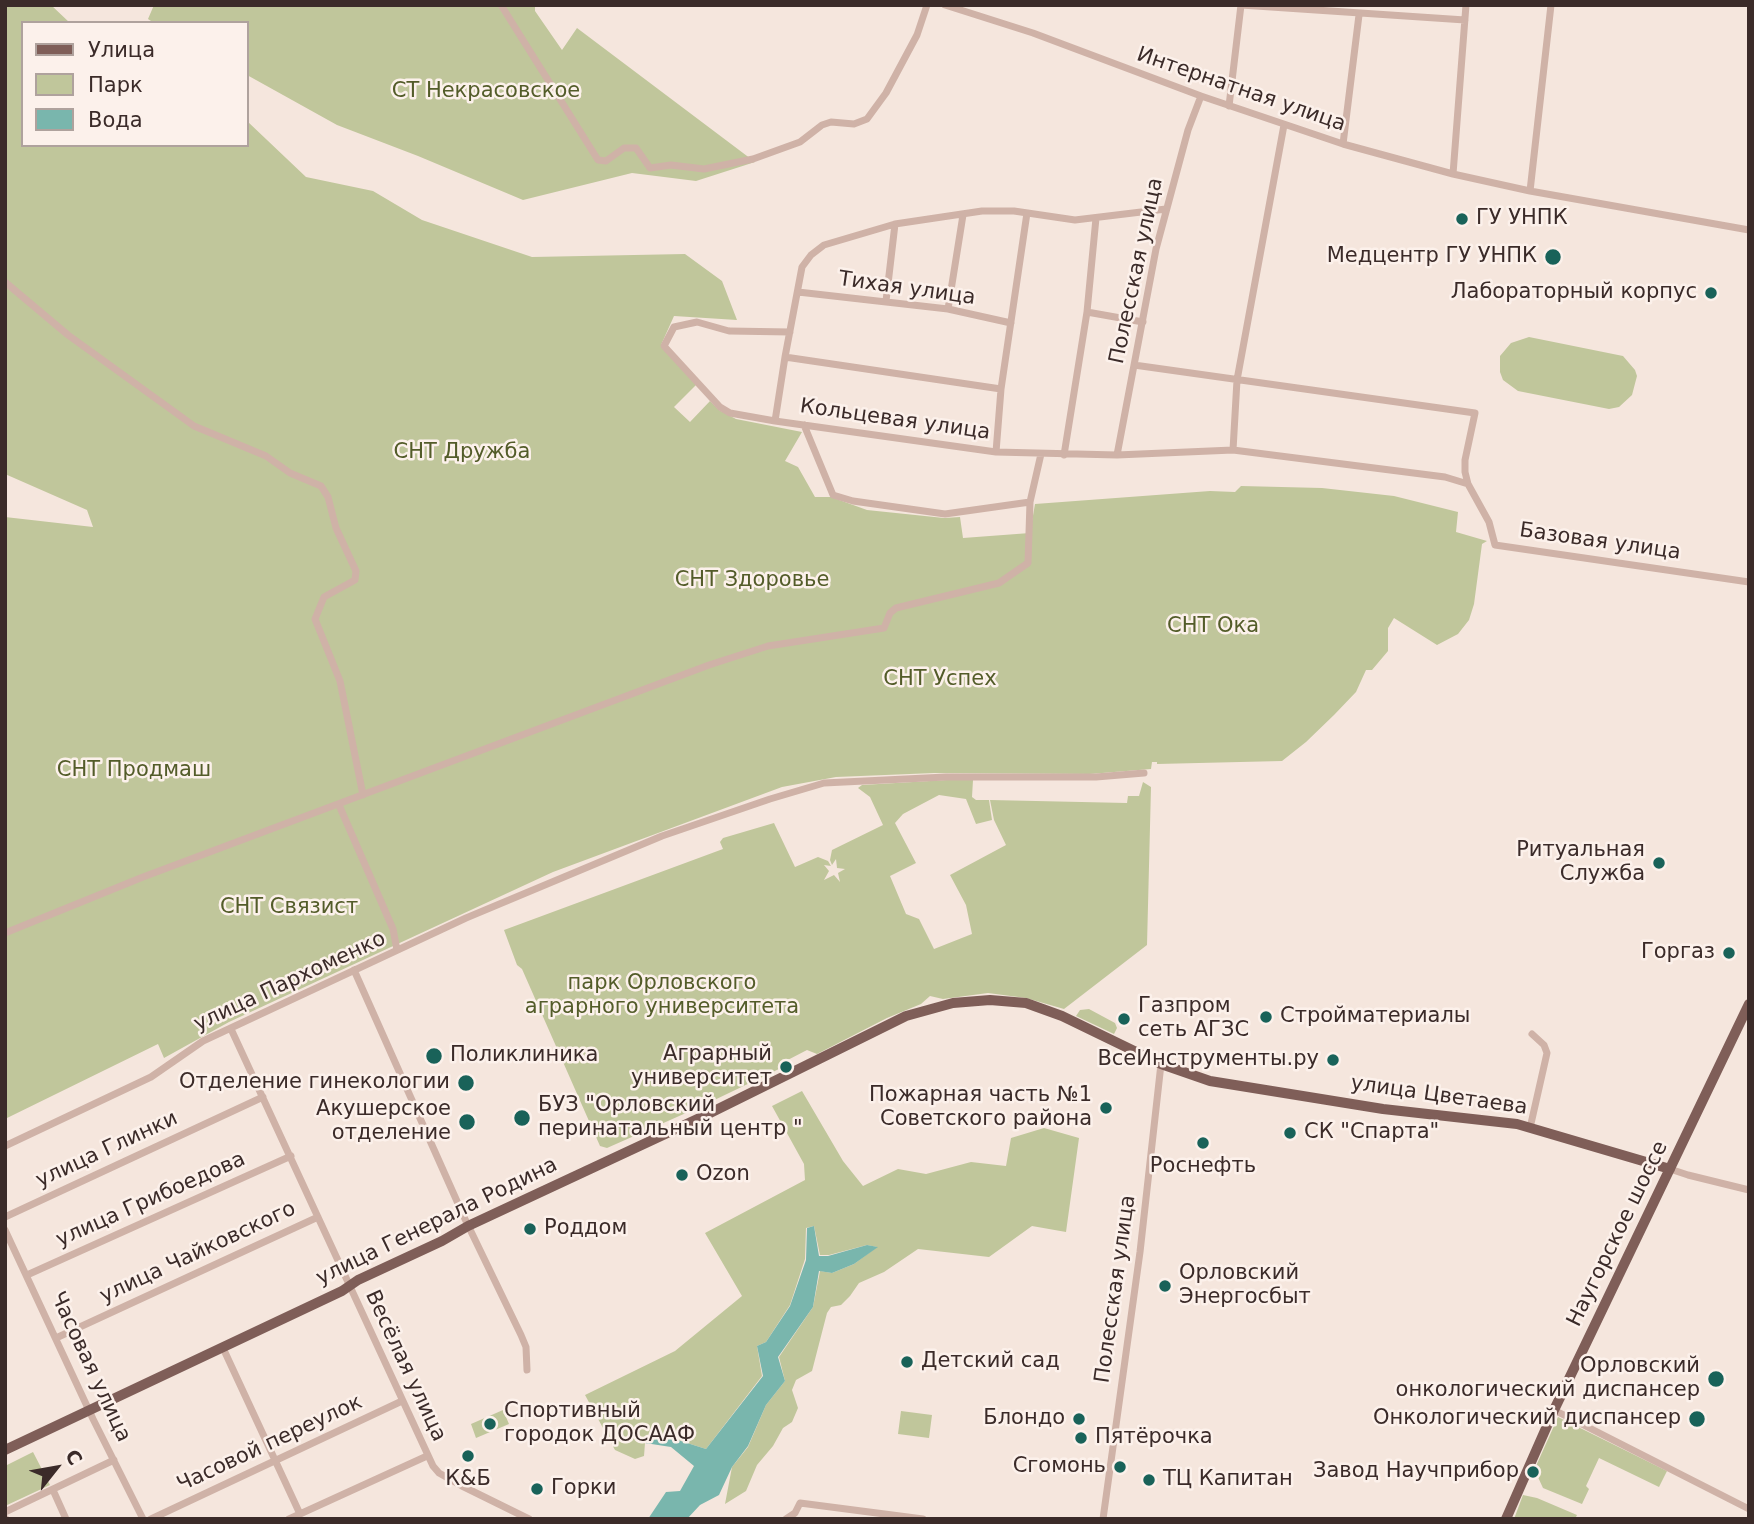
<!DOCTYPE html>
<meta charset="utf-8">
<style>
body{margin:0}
#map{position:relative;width:1754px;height:1524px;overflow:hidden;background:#f5e6dd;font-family:"DejaVu Sans",sans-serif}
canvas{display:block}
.frame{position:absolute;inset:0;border:7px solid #3b2b29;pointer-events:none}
.legend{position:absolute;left:21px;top:21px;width:228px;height:126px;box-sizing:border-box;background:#fcf1eb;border:2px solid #afa29d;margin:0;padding:9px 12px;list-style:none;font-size:21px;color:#3b2b29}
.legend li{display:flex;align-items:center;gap:14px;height:35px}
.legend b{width:35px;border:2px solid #afa29d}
.north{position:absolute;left:21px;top:1433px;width:70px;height:70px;-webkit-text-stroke:5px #fcf1eb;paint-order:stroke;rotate:59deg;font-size:19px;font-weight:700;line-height:28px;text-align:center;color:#3b2b29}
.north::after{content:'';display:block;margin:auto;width:24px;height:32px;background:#3b2b29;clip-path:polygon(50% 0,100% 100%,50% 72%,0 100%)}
</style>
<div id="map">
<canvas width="1754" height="1524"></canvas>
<div class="frame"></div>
<ul class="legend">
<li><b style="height:9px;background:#7f5e58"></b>Улица</li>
<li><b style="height:19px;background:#c0c69b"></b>Парк</li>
<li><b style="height:19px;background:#79b6ad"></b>Вода</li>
</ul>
<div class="north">С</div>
</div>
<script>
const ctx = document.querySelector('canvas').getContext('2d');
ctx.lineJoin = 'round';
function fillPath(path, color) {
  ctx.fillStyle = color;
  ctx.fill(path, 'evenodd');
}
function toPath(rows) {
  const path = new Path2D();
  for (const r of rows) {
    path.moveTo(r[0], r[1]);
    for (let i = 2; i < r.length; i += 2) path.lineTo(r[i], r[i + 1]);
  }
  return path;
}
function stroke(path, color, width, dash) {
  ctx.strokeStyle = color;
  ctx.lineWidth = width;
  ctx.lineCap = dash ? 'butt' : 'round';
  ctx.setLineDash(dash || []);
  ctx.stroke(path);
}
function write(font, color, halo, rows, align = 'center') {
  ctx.font = font + ' "DejaVu Sans",sans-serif';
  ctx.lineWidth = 5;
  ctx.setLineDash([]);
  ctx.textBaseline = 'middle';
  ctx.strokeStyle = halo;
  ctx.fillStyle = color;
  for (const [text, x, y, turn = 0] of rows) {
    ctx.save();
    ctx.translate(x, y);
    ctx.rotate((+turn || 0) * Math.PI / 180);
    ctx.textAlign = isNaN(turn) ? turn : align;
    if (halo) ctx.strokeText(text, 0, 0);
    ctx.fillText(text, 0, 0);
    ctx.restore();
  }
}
fillPath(toPath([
 [5,5,51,5,70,23,23,23,23,145,247,145,247,121,306,177,373,191,422,220,532,257,685,254,722,281,737,320,674,316,661,345,696,385,674,407,690,422,710,401,719,410,736,419,802,432,785,461,798,467,815,497,831,497,867,510,944,518,960,517,963,538,1030,533,1035,504,1210,491,1235,492,1241,486,1322,488,1394,496,1458,512,1456,532,1487,541,1482,544,1474,604,1469,620,1458,634,1437,645,1394,618,1388,628,1388,651,1372,670,1366,670,1356,692,1334,715,1306,742,1282,761,1157,764,1157,762,1152,762,1151,769,1090,774,934,773,836,777,782,787,553,872,229,1022,164,1058,158,1044,5,1119,5,517,93,527,87,510,5,474],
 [154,5,535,5,535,11,562,50,577,28,755,162,696,181,632,173,523,200,418,156,337,125,247,75,247,23,154,23,148,19],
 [1529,337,1623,356,1635,370,1637,376,1632,395,1619,407,1609,409,1518,391,1503,380,1500,372,1500,356,1511,343],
 [947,780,973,780,972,797,976,800,989,800,992,820,976,824,966,799,939,795,903,814,895,823,916,863,890,876,906,914,919,919,934,949,972,934,966,905,950,875,1006,845,994,820,990,800,1127,803,1128,796,1139,796,1143,782,1151,787,1147,945,1064,1009,1026,998,988,993,943,999,930,996,921,1004,887,1018,817,1054,807,1050,780,1064,781,1068,704,1105,607,1148,600,1146,522,969,517,965,504,930,723,849,720,842,723,838,774,823,795,867,818,857,828,861,831,866,824,865,829,871,824,880,834,875,840,882,838,873,845,869,837,868,836,859,832,865,830,860,832,850,883,825,870,797,858,788,862,785],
 [1089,1009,1115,1023,1117,1028,1114,1034,1076,1016,1080,1010],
 [802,1091,843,1161,863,1186,898,1169,926,1174,971,1162,1006,1166,1011,1138,1044,1128,1079,1138,1066,1232,1032,1226,989,1257,918,1249,884,1272,859,1283,850,1296,841,1305,831,1307,827,1313,812,1371,796,1380,792,1390,798,1408,792,1422,783,1428,773,1446,757,1465,746,1491,725,1504,732,1467,748,1447,766,1405,785,1381,779,1357,813,1307,820,1271,832,1273,854,1264,877,1247,867,1245,829,1255,820,1255,814,1226,806,1228,805,1259,790,1305,766,1342,757,1346,762,1376,706,1449,665,1436,645,1443,644,1456,635,1459,615,1450,585,1395,675,1351,742,1296,705,1233,805,1180,804,1164,772,1106],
 [503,1410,509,1424,476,1438,471,1424],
 [901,1411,932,1415,929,1438,898,1434],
 [1558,1417,1667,1471,1659,1487,1599,1458,1586,1486,1589,1489,1582,1504,1543,1488,1537,1475,1540,1468,1536,1466],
 [33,1452,50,1485,5,1506,5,1466],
 [1523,1495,1537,1498,1577,1515,1575,1519,1514,1519]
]), '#c0c69b');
fillPath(toPath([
 [814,1226,819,1256,828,1256,867,1245,878,1247,854,1264,832,1273,819,1271,813,1307,778,1357,785,1381,766,1405,748,1446,732,1467,719,1495,700,1505,687,1519,648,1519,666,1492,680,1491,694,1466,671,1447,645,1443,665,1436,706,1449,763,1376,757,1346,766,1342,790,1306,806,1260,807,1228]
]), '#79b6ad');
stroke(toPath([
 [501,5,598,160,606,161,624,148,636,148,650,168,671,165,704,169,753,159,800,142,822,125,831,122,854,124,867,119,886,93,917,35,927,5],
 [945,5,1033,33,1201,96,1343,144,1453,174,1530,191,1749,230],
 [1241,5,1465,20],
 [1229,106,1241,5],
 [1343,144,1359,15],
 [1453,174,1466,5],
 [1530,191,1551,5],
 [1166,209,1075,220,1014,211,982,211,895,224,824,245,811,255,802,267,785,357,775,421,996,452,1117,455,1233,450,1445,477,1468,484,1489,522,1495,545,1749,582],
 [5,282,68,335,194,426,266,456,290,473,321,486,328,497,336,528,356,571,355,580,324,597,315,619,340,681,363,795],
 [798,292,948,309,1011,323],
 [886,301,895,224],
 [948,309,963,215],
 [1087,312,1143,322],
 [785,357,1001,389],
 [1134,365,1475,413,1465,460,1465,472,1468,484],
 [775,421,730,413,720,407,664,346,674,327,697,322,729,331,790,332],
 [804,425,833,495,853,501,945,514,1030,502],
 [1233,450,1237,380,1284,125],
 [996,452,1001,389,1027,213],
 [1064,455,1087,312,1096,218],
 [1117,455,1156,249,1188,130,1201,96],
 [339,805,393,929,397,950],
 [5,933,143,877,709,665,768,646,884,628,890,613,896,608,999,583,1028,563,1030,502,1041,454],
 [354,970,464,1217,521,1335,526,1347,527,1370],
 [231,1029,433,1466,439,1473,462,1486,529,1519],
 [1530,1128,1547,1053,1544,1045,1532,1034],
 [5,1146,151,1077,203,1041,466,918,662,836,770,799,824,783,946,777,1096,777,1144,773],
 [1670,1169,1688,1175,1749,1190],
 [5,1217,263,1097],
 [5,1230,93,1419,143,1519],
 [27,1275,291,1156],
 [56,1338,318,1217],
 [223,1348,300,1514],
 [1554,1410,1749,1509],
 [53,1490,66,1519],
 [5,1512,114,1460],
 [5,1518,6,1519],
 [151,1519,402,1401],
 [289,1519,427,1456],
 [786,1519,795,1513,800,1503,923,1519],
 [1103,1519,1140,1252,1161,1064]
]), '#cfb2a7', 7);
stroke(toPath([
 [5,1450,342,1291,358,1280,442,1241,468,1226,706,1115,906,1016,953,1003,990,1000,1026,1003,1062,1016,1161,1064,1210,1081,1383,1109,1517,1124,1670,1169],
 [1506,1519,1554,1410,1749,1004]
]), '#7f5e58', 10);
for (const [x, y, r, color] of [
 [1462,219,7,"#196259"],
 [1553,257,9,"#196259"],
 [1711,293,7,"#196259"],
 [1659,863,7,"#196259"],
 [1729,953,7,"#196259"],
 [1266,1017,7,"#196259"],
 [1124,1019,7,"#196259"],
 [434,1056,9,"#196259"],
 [1333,1060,7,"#196259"],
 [786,1067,7,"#196259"],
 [466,1083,9,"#196259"],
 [1106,1108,7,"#196259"],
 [522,1118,9,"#196259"],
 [467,1122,9,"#196259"],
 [1290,1133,7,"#196259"],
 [1203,1143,7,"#196259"],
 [682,1175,7,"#196259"],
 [530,1229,7,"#196259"],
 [1165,1286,7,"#196259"],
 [907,1362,7,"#196259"],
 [1716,1379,9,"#196259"],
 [1079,1419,7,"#196259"],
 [1697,1419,9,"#196259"],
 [490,1424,7,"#196259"],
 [1081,1438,7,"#196259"],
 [468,1456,7,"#196259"],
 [1120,1467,7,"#196259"],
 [1533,1472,7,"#196259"],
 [1149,1480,7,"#196259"],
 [537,1489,7,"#196259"]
]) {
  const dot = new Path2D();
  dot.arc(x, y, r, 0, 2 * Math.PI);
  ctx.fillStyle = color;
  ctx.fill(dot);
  stroke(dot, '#fcf1eb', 2.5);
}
write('21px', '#3b2b29', '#fcf1eb', [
 ["Интернатная улица",1241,90,19],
 ["Полесская улица",1137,271,-78],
 ["Тихая улица",907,289,8],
 ["Кольцевая улица",895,420,8],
 ["Базовая улица",1600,542,8],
 ["улица Пархоменко",290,982,-25],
 ["улица Цветаева",1439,1096,8],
 ["улица Глинки",107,1150,-25],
 ["улица Грибоедова",151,1200,-24],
 ["улица Генерала Родина",437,1222,-26],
 ["Наугорское шоссе",1618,1234,-64],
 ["улица Чайковского",198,1253,-25],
 ["Полесская улица",1116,1289,-82],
 ["Весёлая улица",405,1366,65],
 ["Часовая улица",90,1367,65],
 ["Часовой переулок",270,1444,-25]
]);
write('21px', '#535c29', '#fcf1eb', [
 ["СТ Некрасовское",486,92],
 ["СНТ Дружба",462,453],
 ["СНТ Здоровье",752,581],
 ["СНТ Ока",1213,627],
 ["СНТ Успех",940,680],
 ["СНТ Продмаш",134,771],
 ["СНТ Связист",289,908],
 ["парк Орловского",662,984],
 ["аграрного университета",662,1008]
]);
write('21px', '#3b2b29', '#fcf1eb', [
 ["ГУ УНПК",1476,219],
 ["Медцентр ГУ УНПК",1537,257,"right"],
 ["Лабораторный корпус",1697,293,"right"],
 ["Ритуальная",1645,851,"right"],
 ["Служба",1645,875,"right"],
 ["Горгаз",1715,953,"right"],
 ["Газпром",1138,1007],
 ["сеть АГЗС",1138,1031],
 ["Стройматериалы",1280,1017],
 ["Аграрный",772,1055,"right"],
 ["университет",772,1079,"right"],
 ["Поликлиника",450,1056],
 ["ВсеИнструменты.ру",1319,1060,"right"],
 ["Отделение гинекологии",450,1083,"right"],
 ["Пожарная часть №1",1092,1096,"right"],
 ["Советского района",1092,1120,"right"],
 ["БУЗ \"Орловский",538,1106],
 ["перинатальный центр \"",538,1130],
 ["Акушерское",451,1110,"right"],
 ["отделение",451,1134,"right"],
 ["СК \"Спарта\"",1304,1133],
 ["Роснефть",1203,1167,"center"],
 ["Ozon",696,1175],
 ["Роддом",544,1229],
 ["Орловский",1179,1274],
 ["Энергосбыт",1179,1298],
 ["Детский сад",921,1362],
 ["Орловский",1700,1367,"right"],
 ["онкологический диспансер",1700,1391,"right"],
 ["Спортивный",504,1412],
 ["городок ДОСААФ",504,1436],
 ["Блондо",1065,1419,"right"],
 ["Онкологический диспансер",1681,1419,"right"],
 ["Пятёрочка",1095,1438],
 ["Сгомонь",1106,1467,"right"],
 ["Завод Научприбор",1519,1472,"right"],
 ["К&Б",468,1480,"center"],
 ["ТЦ Капитан",1163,1480],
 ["Горки",551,1489]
], 'left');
</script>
